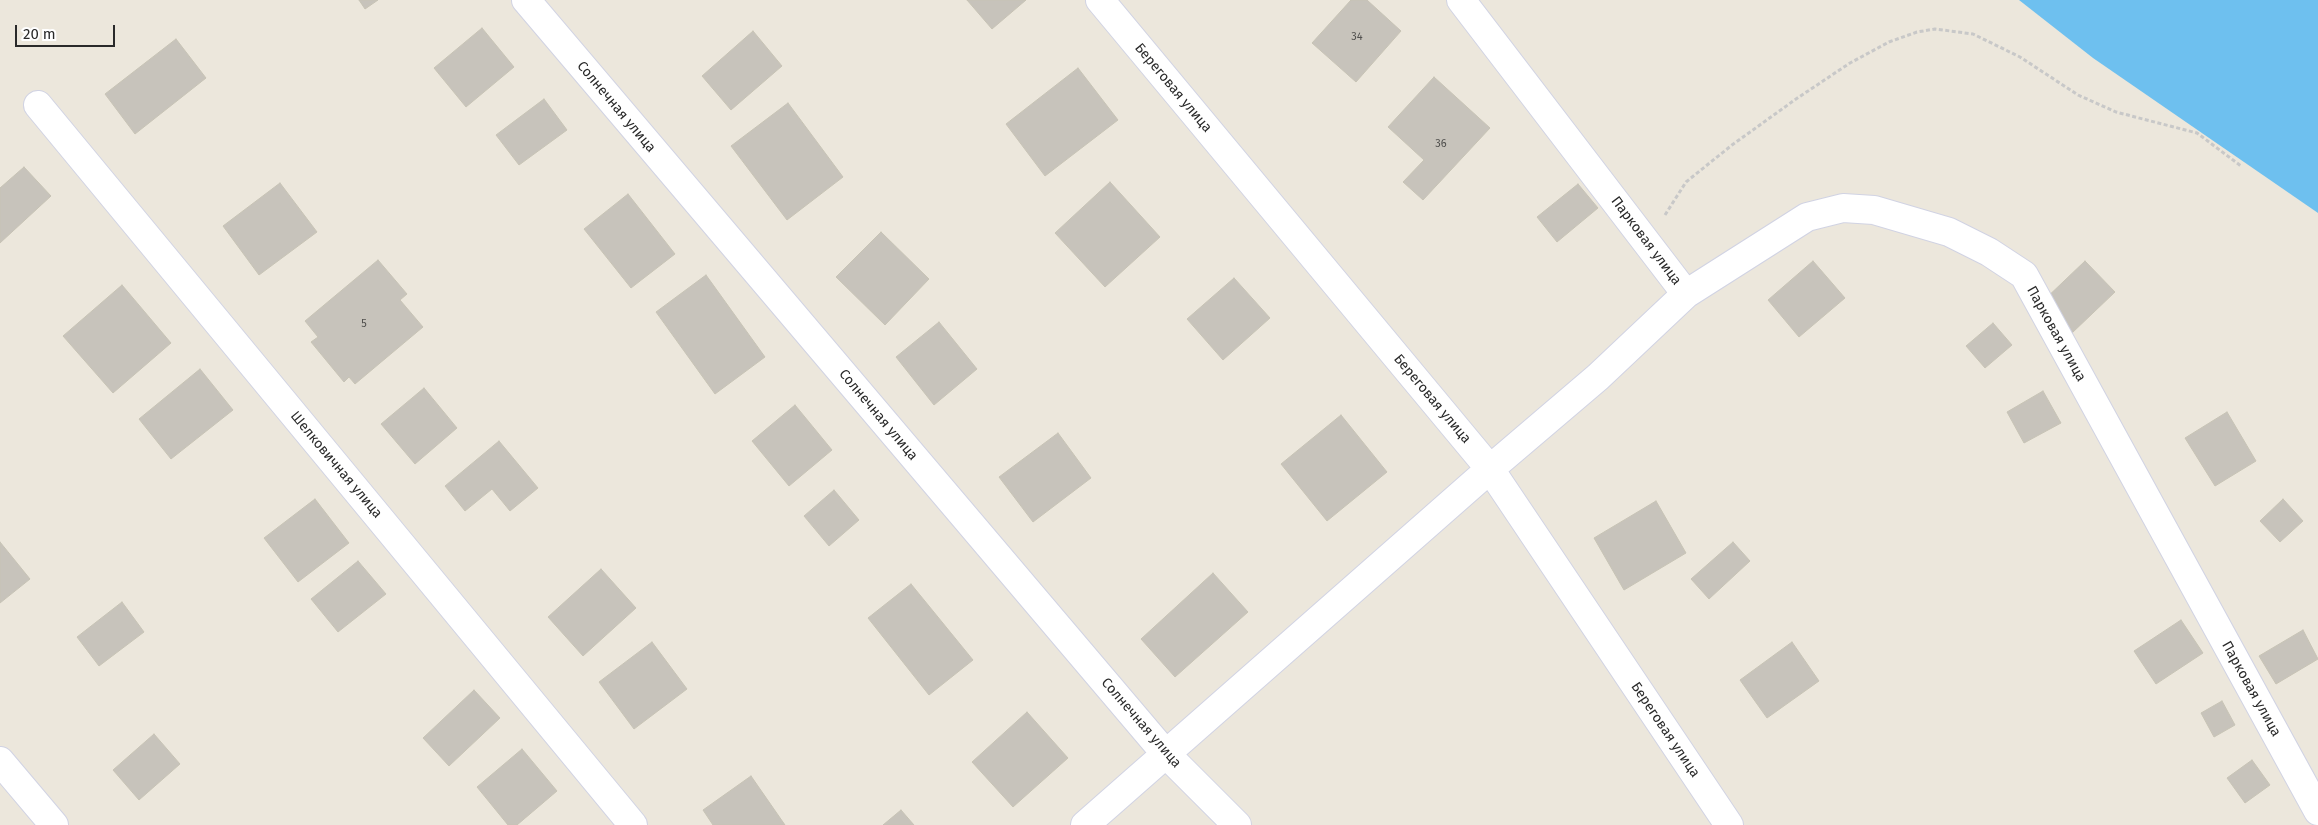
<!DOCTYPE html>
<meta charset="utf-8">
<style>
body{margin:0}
#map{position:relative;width:2318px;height:825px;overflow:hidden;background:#ece7dc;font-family:"Fira Sans",sans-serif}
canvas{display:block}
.scale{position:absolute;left:15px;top:25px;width:100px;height:22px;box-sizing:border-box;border:2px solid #2a2a2a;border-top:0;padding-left:6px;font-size:15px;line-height:18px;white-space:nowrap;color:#2a2a2a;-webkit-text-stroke:4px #fff;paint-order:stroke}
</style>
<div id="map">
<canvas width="2318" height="825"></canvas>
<div class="scale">20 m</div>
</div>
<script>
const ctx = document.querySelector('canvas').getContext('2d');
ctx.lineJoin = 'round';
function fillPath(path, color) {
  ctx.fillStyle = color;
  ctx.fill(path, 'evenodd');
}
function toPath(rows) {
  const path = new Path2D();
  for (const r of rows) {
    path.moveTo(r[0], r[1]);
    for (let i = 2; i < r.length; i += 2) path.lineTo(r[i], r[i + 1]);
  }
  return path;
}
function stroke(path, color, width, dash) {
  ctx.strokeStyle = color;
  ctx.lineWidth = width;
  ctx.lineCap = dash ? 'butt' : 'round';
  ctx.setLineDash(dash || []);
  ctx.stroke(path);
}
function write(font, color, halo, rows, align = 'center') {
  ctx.font = font + ' "Fira Sans",sans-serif';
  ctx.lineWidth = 4;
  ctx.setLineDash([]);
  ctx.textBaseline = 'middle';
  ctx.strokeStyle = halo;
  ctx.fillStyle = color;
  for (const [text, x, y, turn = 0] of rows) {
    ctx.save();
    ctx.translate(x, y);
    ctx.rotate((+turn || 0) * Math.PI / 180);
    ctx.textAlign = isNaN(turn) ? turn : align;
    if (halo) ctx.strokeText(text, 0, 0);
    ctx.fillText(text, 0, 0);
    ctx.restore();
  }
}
fillPath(toPath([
 [2019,0,2318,0,2318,213,2093,58]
]), '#6ec0ef');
const building = toPath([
 [359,0,378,0,365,9,359,0],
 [967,0,1026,0,992,29,967,0],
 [1351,0,1367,0,1401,31,1356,82,1312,43,1351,0],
 [482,28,514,67,466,107,434,68,482,28],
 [753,31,782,66,731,110,702,76,753,31],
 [176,39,206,78,135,134,105,94,176,39],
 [1078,68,1118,120,1045,176,1006,124,1078,68],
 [1434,77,1490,128,1423,200,1403,182,1424,160,1388,127,1434,77],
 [544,99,567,130,519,165,496,135,544,99],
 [788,103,843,177,787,220,731,146,788,103],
 [24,167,51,196,0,243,0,188,24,167],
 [1110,182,1160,237,1105,287,1055,233,1110,182],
 [280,183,317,232,259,275,223,226,280,183],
 [1578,184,1598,208,1557,242,1537,217,1578,184],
 [628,194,675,254,631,288,584,229,628,194],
 [881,232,929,279,885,325,836,277,881,232],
 [378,260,407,294,400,300,423,327,355,384,349,377,344,382,311,342,318,337,305,321,378,260],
 [1813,261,1845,298,1799,337,1768,300,1813,261],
 [2085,261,2115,292,2072,333,2042,302,2085,261],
 [706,275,765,357,715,394,656,312,706,275],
 [1234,278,1270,318,1223,360,1187,319,1234,278],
 [122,285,171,343,113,393,63,336,122,285],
 [939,322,977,369,934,405,896,357,939,322],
 [1993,323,2012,345,1985,368,1966,346,1993,323],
 [200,369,233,410,171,459,139,419,200,369],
 [424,388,457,428,415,464,381,424,424,388],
 [2043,391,2061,423,2024,443,2007,412,2043,391],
 [795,405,832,450,789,486,752,441,795,405],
 [2227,412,2256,461,2215,486,2185,438,2227,412],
 [1341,415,1387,472,1327,521,1281,464,1341,415],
 [1058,433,1091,478,1033,522,999,477,1058,433],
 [499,441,538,488,510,511,492,489,465,511,445,486,499,441],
 [834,490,859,520,829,546,804,516,834,490],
 [315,499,349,543,298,582,264,538,315,499],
 [2283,499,2303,521,2280,542,2260,521,2283,499],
 [1656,501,1686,553,1624,590,1594,538,1656,501],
 [0,542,30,579,0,603,0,542],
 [1733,542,1750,561,1709,599,1691,579,1733,542],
 [358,561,386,594,338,632,311,599,358,561],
 [601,569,636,608,583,656,548,617,601,569],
 [1213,573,1248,612,1175,677,1141,639,1213,573],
 [911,584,973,660,929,695,868,618,911,584],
 [122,602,144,632,99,666,77,637,122,602],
 [2181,620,2203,653,2156,684,2134,651,2181,620],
 [2303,630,2318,659,2276,684,2259,656,2303,630],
 [652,642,687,689,634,729,599,682,652,642],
 [1792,642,1819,681,1767,718,1740,680,1792,642],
 [474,690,500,718,449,766,423,738,474,690],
 [2222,701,2235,725,2214,737,2201,713,2222,701],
 [1027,712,1068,758,1013,807,972,762,1027,712],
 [154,734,180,764,139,800,113,770,154,734],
 [522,749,557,791,517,825,508,825,477,787,522,749],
 [2252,760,2270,785,2245,803,2227,778,2252,760],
 [751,776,785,825,713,825,703,810,751,776],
 [901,810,914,825,883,825,901,810]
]);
fillPath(building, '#c7c3bb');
stroke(building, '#c7c3b5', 1);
const street = toPath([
 [526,0,1165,753,1237,825],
 [1100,0,1490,469,1729,825],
 [1461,0,1686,294],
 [38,105,633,825],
 [0,761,54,825],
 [1085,825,1490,469,1598,377,1686,294,1807,217,1843,208,1874,210,1949,232,1989,252,2024,275,2318,811]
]);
stroke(street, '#d1d3e3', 30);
stroke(toPath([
 [1665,215,1686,182,1732,145,1796,99,1850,63,1889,42,1917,32,1935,29,1973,34,2020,57,2078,95,2116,112,2197,133,2241,166]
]), '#c8c8c8', 3, [4, 2.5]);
stroke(street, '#fff', 28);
write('11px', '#51504e', null, [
 ["34",1357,37],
 ["36",1441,144],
 ["5",364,324]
]);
write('14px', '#2a2a2a', '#fff', [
 ["Береговая улица",1173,88,50],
 ["Солнечная улица",616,107,50],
 ["Парковая улица",1646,241,53],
 ["Парковая улица",2056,334,61],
 ["Береговая улица",1432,399,50],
 ["Солнечная улица",878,415,50],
 ["Шелковичная улица",336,465,50],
 ["Парковая улица",2251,689,61],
 ["Солнечная улица",1141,723,49],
 ["Береговая улица",1665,730,56]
]);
</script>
